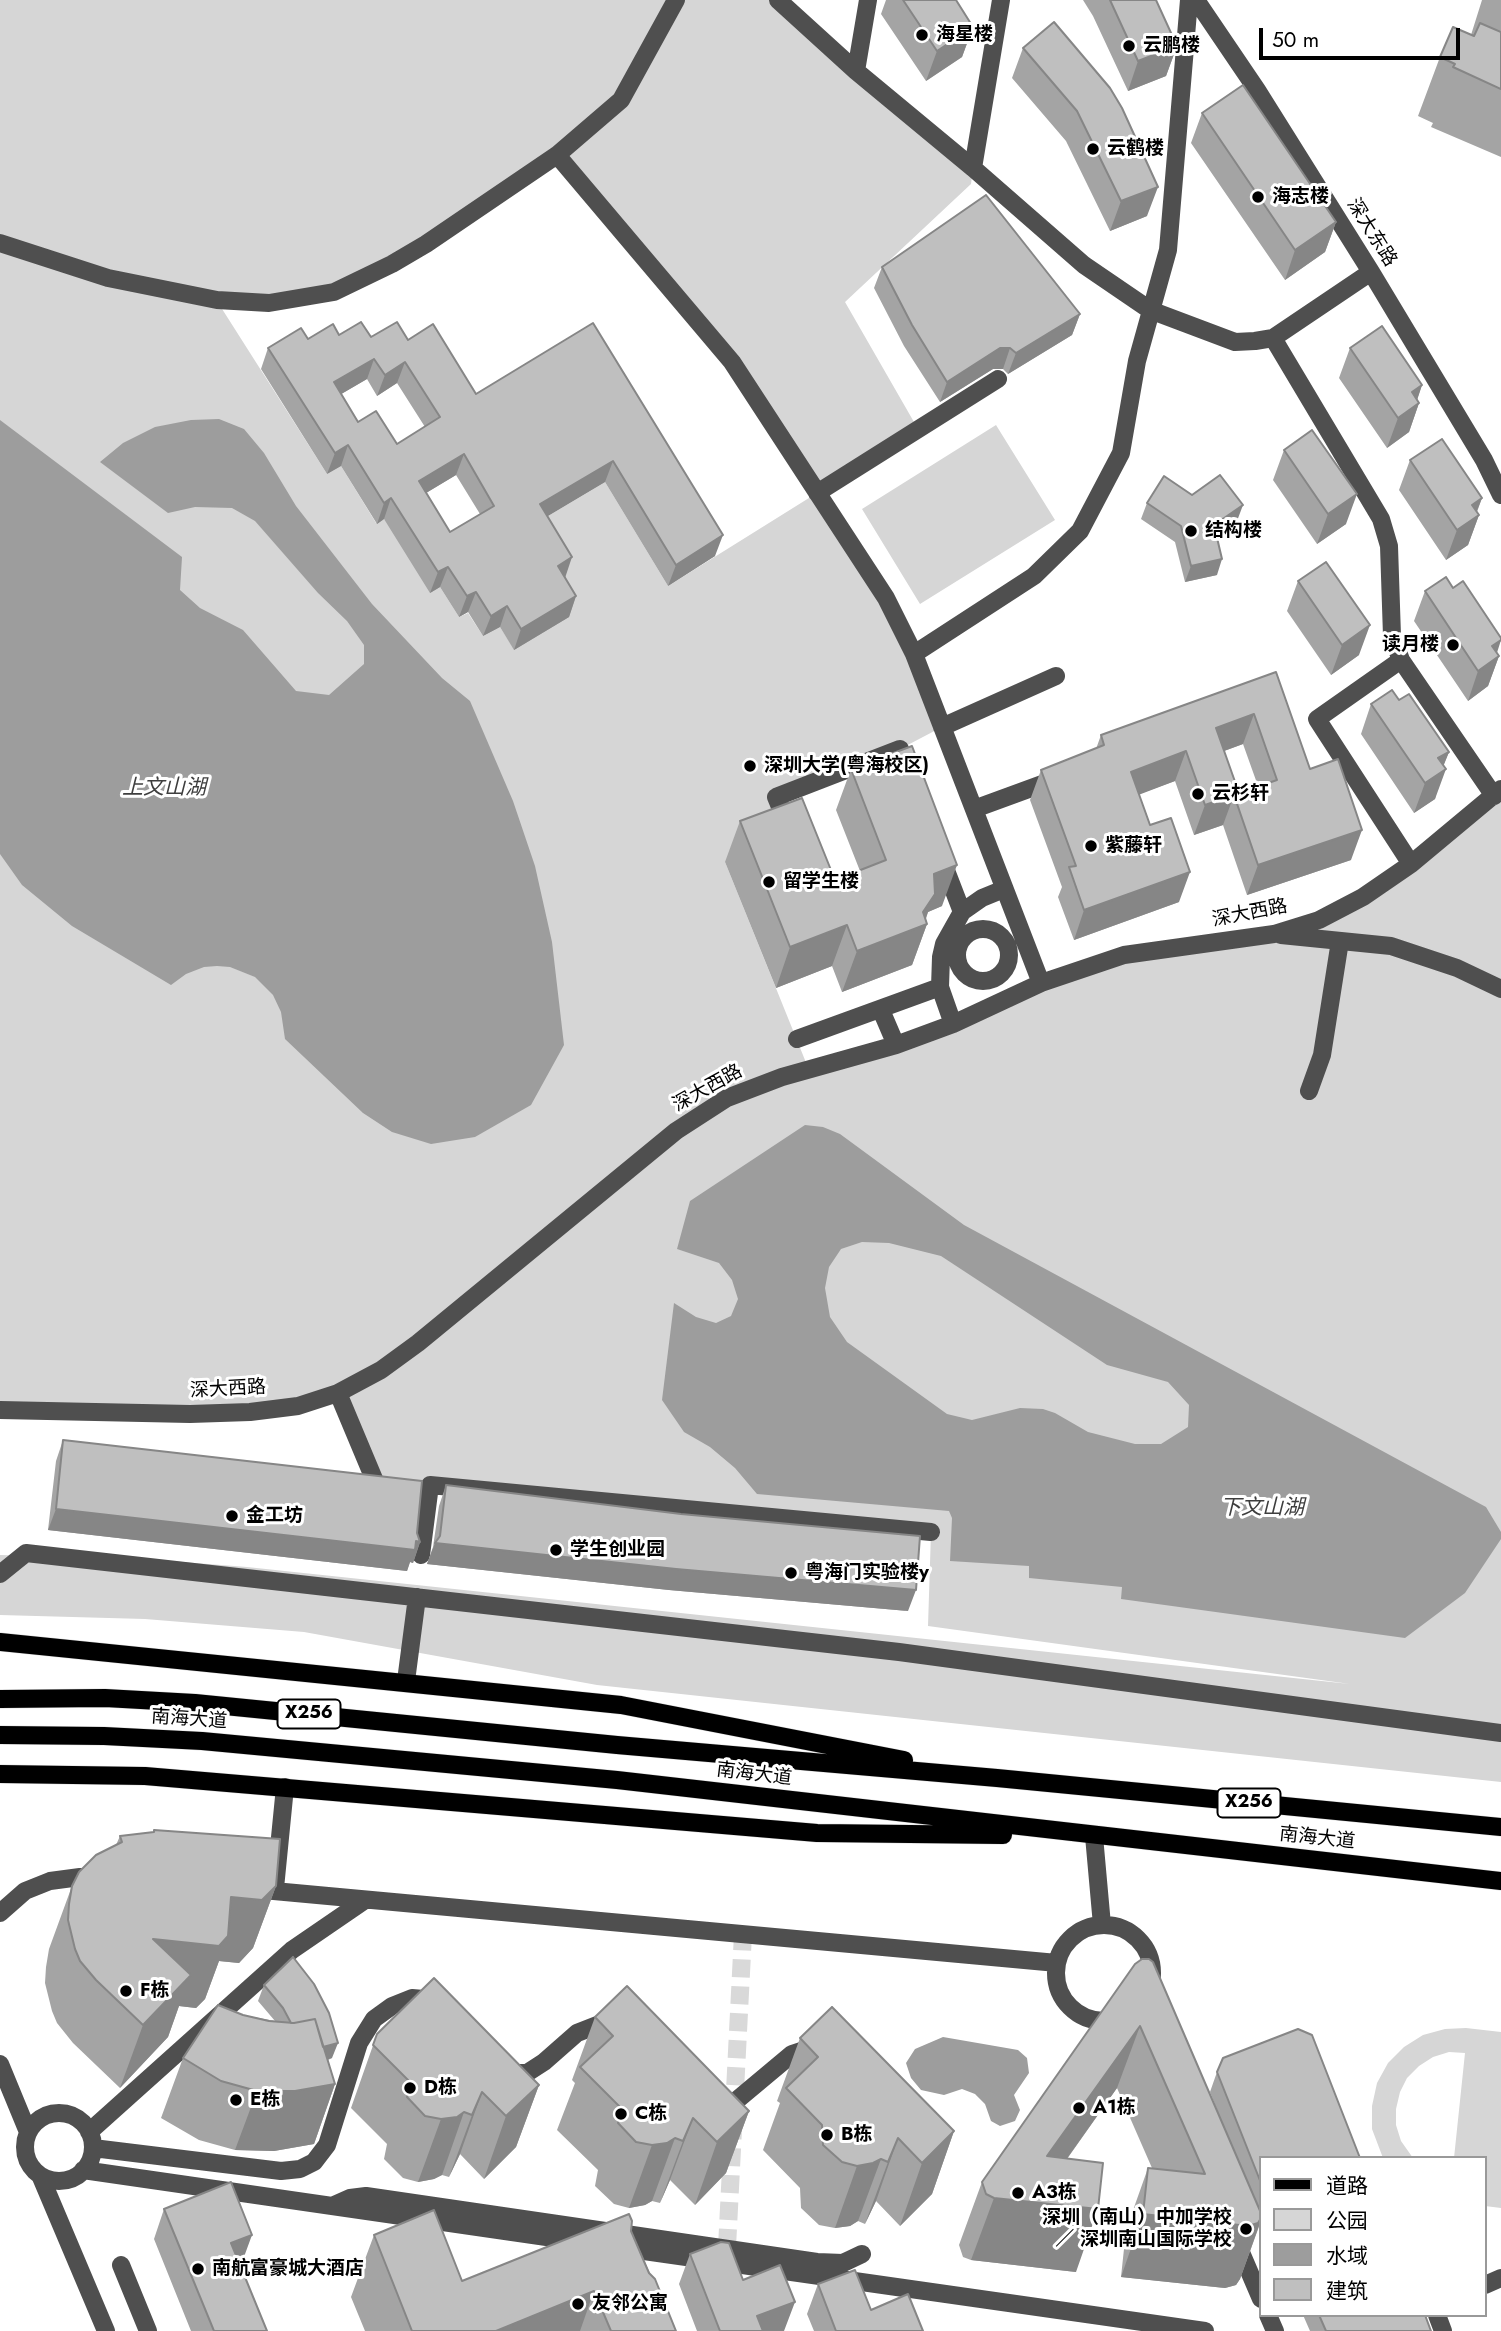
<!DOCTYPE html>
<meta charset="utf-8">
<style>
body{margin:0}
#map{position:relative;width:1501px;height:2331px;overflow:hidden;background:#fff;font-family:Jost,"Noto Sans SC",sans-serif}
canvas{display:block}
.legend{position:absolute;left:1259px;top:2156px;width:228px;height:161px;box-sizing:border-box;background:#fff;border:2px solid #999;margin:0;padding:9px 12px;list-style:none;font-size:21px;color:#000}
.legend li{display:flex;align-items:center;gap:14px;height:35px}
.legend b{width:35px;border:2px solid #999}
.scale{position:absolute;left:1259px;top:28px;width:201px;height:32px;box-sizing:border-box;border:4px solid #000;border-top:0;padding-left:9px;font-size:21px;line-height:24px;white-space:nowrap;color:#000;-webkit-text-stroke:5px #fff;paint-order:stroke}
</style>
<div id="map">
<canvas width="1501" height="2331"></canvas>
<ul class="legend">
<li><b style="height:9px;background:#000"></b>道路</li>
<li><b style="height:19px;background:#d6d6d6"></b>公园</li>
<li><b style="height:19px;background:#9d9d9d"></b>水域</li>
<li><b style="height:19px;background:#bfbfbf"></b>建筑</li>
</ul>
<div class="scale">50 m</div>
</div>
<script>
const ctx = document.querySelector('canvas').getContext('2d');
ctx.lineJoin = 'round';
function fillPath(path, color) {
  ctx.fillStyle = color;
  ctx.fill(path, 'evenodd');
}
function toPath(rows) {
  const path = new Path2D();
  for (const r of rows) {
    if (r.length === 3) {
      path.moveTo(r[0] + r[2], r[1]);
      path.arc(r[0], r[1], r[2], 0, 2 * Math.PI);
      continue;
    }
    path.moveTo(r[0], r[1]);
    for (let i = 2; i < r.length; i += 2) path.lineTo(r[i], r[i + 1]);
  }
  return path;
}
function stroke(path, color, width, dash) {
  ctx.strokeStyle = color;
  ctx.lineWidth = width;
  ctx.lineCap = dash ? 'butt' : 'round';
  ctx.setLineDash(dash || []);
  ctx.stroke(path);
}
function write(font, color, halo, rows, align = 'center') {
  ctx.font = font + ' Jost,"Noto Sans SC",sans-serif';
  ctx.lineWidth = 6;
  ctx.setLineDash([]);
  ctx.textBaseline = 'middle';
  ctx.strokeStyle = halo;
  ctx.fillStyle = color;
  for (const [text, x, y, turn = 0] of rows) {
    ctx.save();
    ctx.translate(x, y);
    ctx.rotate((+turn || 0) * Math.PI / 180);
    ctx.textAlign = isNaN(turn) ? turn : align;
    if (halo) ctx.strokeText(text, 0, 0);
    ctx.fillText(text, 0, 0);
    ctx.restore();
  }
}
fillPath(toPath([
 [0,0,778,0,973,168,971,184,845,302,918,429,817,493,886,598,942,727,900,749,772,799,787,839,725,862,809,1070,1124,955,1319,920,1501,789,1501,1782,597,1685,304,1632,145,1619,0,1615,0,1555,131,1558,247,1567,1350,1684,928,1626,931,1532,374,1479,337,1393,298,1406,0,1410],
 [557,155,732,362,817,493,668,586,605,482,533,525,514,649,500,627,483,636,468,613,459,617,440,587,384,519,376,523,341,466,327,474,217,301,334,292],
 [996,425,1055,520,920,604,862,509],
 [1466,2028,1501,2032,1501,2208,1485,2206,1485,2158,1454,2158,1465,2053,1449,2052,1433,2057,1419,2066,1407,2078,1400,2092,1396,2109,1396,2125,1401,2141,1413,2158,1383,2158,1372,2129,1372,2106,1377,2083,1388,2063,1404,2047,1423,2035,1445,2029]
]), '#d6d6d6');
fillPath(toPath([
 [219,419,244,429,264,453,296,506,372,604,442,678,470,701,513,801,535,866,552,942,564,1045,531,1105,475,1137,431,1144,392,1132,363,1113,285,1039,281,1012,273,995,255,977,230,967,217,966,204,967,186,974,171,985,72,926,22,885,0,854,0,420,182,557,180,590,200,608,243,630,296,691,329,695,364,664,364,645,347,621,318,593,255,521,232,508,195,507,168,513,100,462,123,443,155,427,191,420],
 [805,1125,823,1127,840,1134,964,1225,1486,1507,1501,1532,1501,1539,1465,1593,1405,1638,1121,1599,1122,1587,1029,1578,1029,1566,950,1561,952,1518,949,1511,757,1494,735,1468,710,1447,684,1432,662,1400,674,1303,696,1317,716,1323,731,1316,738,1299,732,1280,719,1263,677,1249,690,1201],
 [862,1242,889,1243,941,1256,1107,1365,1168,1382,1189,1405,1188,1427,1161,1444,1135,1444,1088,1432,1055,1413,1043,1409,1020,1408,972,1420,947,1414,847,1342,830,1317,825,1288,829,1267,841,1249],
 [943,2037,1018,2050,1027,2058,1029,2073,1014,2095,1020,2110,1015,2121,1000,2126,991,2121,985,2104,975,2094,962,2089,944,2095,921,2090,911,2078,906,2063,915,2049]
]), '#9d9d9d');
stroke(toPath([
 [727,2247,743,1934]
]), '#d9d9d9', 18, [18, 9]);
const major = toPath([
 [0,1642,621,1705,904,1760],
 [0,1699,105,1698,195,1703,617,1745,997,1778,1501,1827],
 [0,1735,104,1736,202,1741,617,1780,1501,1881],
 [0,1774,145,1776,817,1833,1003,1835]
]);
stroke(major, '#dbdbdb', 19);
stroke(toPath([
 [778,0,856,71,973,168,1084,265,1150,310,1235,342,1255,341,1273,338,1371,272],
 [1196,0,1257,90,1371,272,1484,460,1501,495],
 [856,71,868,0],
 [557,155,732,362,886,598,914,654,1041,983],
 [973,168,1001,0],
 [0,243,108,278,217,300,269,303,334,292,392,264,426,244,557,155,621,100,676,0],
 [1273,338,1381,519,1389,546,1392,636,1401,660,1494,796],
 [817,493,998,379],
 [914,654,1034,576,1080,531,1121,453,1137,361,1168,250,1189,0],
 [1401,660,1317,719,1411,864],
 [942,727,1056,676],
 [974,809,1056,779],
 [788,826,776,797,900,749,908,772],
 [942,860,962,912],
 [983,955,26],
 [1281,935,1391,946,1457,968,1501,989],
 [881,1010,896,1045],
 [953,1024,940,987,941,957,944,944,962,912,982,898,1004,889],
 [797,1039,940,987],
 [1309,1091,1322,1055,1340,941],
 [338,1393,374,1479],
 [0,1410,190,1414,250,1412,298,1406,338,1393,381,1370,418,1343,676,1131,727,1098,782,1077,896,1045,953,1024,1041,983,1124,955,1274,934,1319,920,1363,897,1411,864,1501,789],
 [421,1555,430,1485,931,1532],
 [0,1574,26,1553,899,1652,1501,1733],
 [406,1681,417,1597],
 [1094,1836,1102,1925],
 [275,1888,285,1787],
 [252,1889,1057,1963],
 [0,1913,25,1891,50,1881,80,1877,98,1879],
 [1104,1973,48],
 [0,2064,28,2132],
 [505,2073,527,2073,544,2062,577,2033,600,2024,612,2025],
 [717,2107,737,2100,792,2054,807,2049,817,2049],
 [59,2147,34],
 [89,2132,292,1950,365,1900],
 [93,2148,281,2171,300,2169,314,2162,327,2145,359,2043,374,2019,392,2006,412,1998,435,2000],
 [83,2170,588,2243],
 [40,2175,106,2331],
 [332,2206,350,2198,366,2196,817,2262,843,2263,862,2254],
 [1237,2243,1261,2299],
 [616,2247,1205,2331],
 [121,2265,148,2331],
 [1485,2285,1501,2278],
 [1268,2315,1275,2331],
 [1437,2315,1443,2331]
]), '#4f4f4f', 18);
stroke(major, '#000', 18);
fillPath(toPath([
 [886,0,956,0,973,27,962,57,926,81,881,14],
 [1083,0,1156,0,1177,46,1166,76,1128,91,1093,16],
 [1482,0,1501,0,1501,157,1431,127,1433,123,1418,116,1440,57,1471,35],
 [1023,48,1110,88,1147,216,1110,231,1066,141,1012,78],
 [1202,113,1336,222,1325,252,1285,280,1191,143],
 [882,267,1080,314,1072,335,1008,374,1003,369,993,369,940,402,904,346,874,288],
 [593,323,715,556,668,586,605,482,547,516,565,577,576,596,569,617,514,650,500,627,483,636,468,612,459,617,440,587,430,593,384,519,377,524,341,466,327,474,261,369,268,348,308,339,339,335,408,340,476,394],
 [367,379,377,396,397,383,425,427,397,444,358,422,341,394],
 [456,475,480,514,450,532,426,493],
 [1350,348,1422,385,1417,400,1419,403,1409,432,1387,448,1339,378],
 [1284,450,1346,524,1317,544,1273,480],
 [1410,460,1482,498,1477,512,1479,515,1468,545,1446,560,1399,490],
 [1192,495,1237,521,1217,535,1217,575,1185,582,1175,542,1141,519,1147,503],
 [1298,581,1359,655,1331,675,1287,611],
 [1425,591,1499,656,1488,686,1468,701,1414,621],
 [1276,672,1310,769,1351,860,1247,895,1223,825,1194,835,1175,781,1139,794,1179,902,1074,940,1058,897,1062,887,1030,800,1041,770,1096,749,1101,735],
 [1243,744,1258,786,1239,793,1224,751],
 [1399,700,1449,752,1443,766,1435,799,1414,813,1361,734,1371,704],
 [851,769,942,906,928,912,926,919,927,924,912,965,842,992,832,966,776,988,725,862,740,821,835,880,860,871,836,810],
 [63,1440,420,1542,413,1563,410,1562,407,1571,48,1530,56,1461],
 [446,1485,908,1611,669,1590,427,1564,433,1547,439,1506],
 [154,1830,276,1886,253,1948,239,1963,219,1961,205,1999,196,2008,179,2006,168,2037,120,2088,73,2043,57,2023,52,2011,45,1983,46,1967,49,1949,72,1886,116,1845,120,1836,153,1832],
 [1135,1964,1218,2112,1210,2092,1217,2072,1261,2158,1261,2222,1261,2221,1240,2279,1236,2285,1225,2288,1121,2277,1126,2230,1148,2168,1152,2168,1117,2088,1067,2159,1076,2272,971,2260,963,2257,959,2245,982,2182],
 [264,1985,332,2058,328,2060,335,2084,314,2144,274,2151,235,2150,199,2140,161,2118,183,2058,243,2015,275,2021,258,2001],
 [595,2017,749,2111,726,2173,695,2205,670,2180,660,2203,652,2201,645,2205,629,2208,614,2204,595,2186,598,2170,557,2130,575,2083,572,2080],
 [377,2034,539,2085,516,2147,484,2179,460,2154,449,2177,442,2175,434,2179,418,2182,403,2178,384,2159,387,2144,351,2108],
 [800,2038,954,2131,932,2194,900,2226,876,2201,865,2224,858,2221,850,2226,835,2228,819,2225,801,2208,800,2188,763,2150,780,2103,777,2101],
 [164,2209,241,2265,240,2265,267,2331,191,2331,154,2239],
 [631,2231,676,2331,365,2331,351,2297,374,2235,462,2281],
 [690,2254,743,2280,784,2331,697,2331,679,2284],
 [818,2284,871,2310,923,2331,814,2331,807,2314],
 [1303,2315,1425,2315,1431,2331,1310,2331]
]), '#a4a4a4');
fillPath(toPath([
 [973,27,962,57,926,81,937,51],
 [1177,46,1166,76,1128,91,1138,61],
 [1158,187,1147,216,1110,231,1121,201],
 [1336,222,1325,252,1285,280,1295,250],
 [1080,314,1072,335,1008,374,1016,353],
 [1000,348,1010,348,1003,369,993,369,940,402,947,382],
 [374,359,367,379,326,403,334,382],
 [405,362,397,383,377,396,385,375],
 [1422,385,1415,406,1419,403,1409,432,1387,448,1398,418,1412,392],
 [348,445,341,466,327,474,335,453],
 [464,454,456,475,411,502,419,481],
 [613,461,605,482,533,525,540,504],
 [1357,494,1346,524,1317,544,1328,514],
 [391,498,384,519,377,524,384,503],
 [1482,498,1474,518,1479,515,1468,545,1446,560,1457,530,1472,505],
 [1243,505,1237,521,1208,541,1214,525],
 [723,535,715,556,668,586,676,565],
 [572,557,565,578,558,566],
 [1222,559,1217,575,1185,582,1191,566],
 [448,567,440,587,430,593,438,572],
 [476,592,468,612,459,617,467,596],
 [576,596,569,617,514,650,521,629],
 [507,606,500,627,483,636,491,616],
 [1370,625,1359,655,1331,675,1342,645],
 [1501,640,1495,659,1499,656,1488,686,1468,701,1478,671,1492,646],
 [1254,714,1243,744,1205,758,1216,728],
 [1186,751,1175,781,1120,802,1131,772],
 [1449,752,1441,772,1446,769,1435,799,1414,813,1425,783,1438,758],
 [1234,795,1223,825,1194,835,1205,805],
 [1362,830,1351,860,1247,895,1258,865],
 [957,865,942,906,928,912,923,925,927,924,912,965,842,992,857,951,934,874],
 [1190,872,1179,902,1074,940,1084,910],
 [847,925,832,966,776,988,790,947],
 [56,1509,420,1542,413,1563,410,1562,407,1571,48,1530],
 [435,1543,916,1590,908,1611,669,1590,427,1564],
 [276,1886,253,1948,239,1963,219,1961,205,1999,196,2008,179,2006,168,2037,120,2088,143,2025,153,1939,231,1897],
 [1140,2026,1117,2088,1036,2202,1098,2209,1076,2272,971,2260,994,2198,1047,2156],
 [338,2043,332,2058,308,2065,314,2049],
 [335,2084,314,2144,274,2151,235,2150,257,2091],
 [539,2085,516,2147,484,2179,506,2116],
 [482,2092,460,2154,449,2177,472,2115],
 [749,2111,726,2173,695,2205,717,2142],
 [464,2112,442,2175,434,2179,418,2182,441,2119],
 [693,2118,670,2180,660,2203,683,2141],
 [954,2131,932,2194,900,2226,922,2163],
 [675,2138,652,2201,645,2205,629,2208,652,2145],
 [898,2138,876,2201,865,2224,888,2162],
 [881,2159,858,2221,850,2226,835,2228,857,2166],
 [1143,2214,1261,2218,1261,2220,1240,2279,1236,2285,1225,2288,1121,2277],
 [252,2235,241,2265,220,2273,231,2243],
 [594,2291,580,2331,496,2331],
 [795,2302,784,2331,752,2331,757,2316]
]), '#868686');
const building = toPath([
 [903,0,956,0,973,27,937,51,903,0],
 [1110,0,1156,0,1177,46,1138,61,1110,0],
 [1054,22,1110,88,1122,108,1158,187,1121,201,1077,111,1023,48,1054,22],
 [1480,23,1501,32,1501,89,1453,67,1455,64,1440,57,1453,27,1474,36,1480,23],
 [1243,85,1336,222,1295,250,1202,113,1243,85],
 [986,195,1080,314,1016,353,1010,348,1000,348,947,382,912,325,882,267,986,195],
 [361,322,371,337,397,322,408,340,433,324,476,394,593,323,723,535,676,565,613,461,540,504,572,557,558,566,576,596,521,629,507,606,491,616,476,592,467,596,448,567,438,572,391,498,384,503,348,445,335,453,268,348,301,328,308,339,333,324,339,335,361,322],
 [374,359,385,375,405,362,440,417,397,444,376,411,358,422,334,382,374,359],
 [464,454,494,506,450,532,419,481,464,454],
 [1382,326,1422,385,1412,392,1419,403,1398,418,1350,348,1382,326],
 [1312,430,1357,494,1328,514,1284,450,1312,430],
 [1442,439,1482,498,1472,505,1479,515,1457,530,1410,460,1442,439],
 [1220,475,1243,505,1214,525,1222,559,1191,566,1181,526,1147,503,1164,476,1192,495,1220,475],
 [1326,562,1370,625,1342,645,1298,581,1326,562],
 [1446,577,1453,588,1463,581,1501,638,1501,640,1492,646,1499,656,1478,671,1425,591,1446,577],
 [1276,672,1310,769,1338,759,1362,830,1258,865,1234,795,1205,805,1186,751,1131,772,1150,825,1171,818,1190,872,1084,910,1069,867,1076,866,1041,770,1104,745,1101,735,1276,672],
 [1254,714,1277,780,1239,793,1216,728,1254,714],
 [1392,690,1399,700,1409,694,1449,752,1438,758,1446,769,1425,783,1371,704,1392,690],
 [912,746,957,865,934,874,935,894,923,912,927,924,857,951,847,925,790,947,740,821,802,798,835,880,886,860,851,769,912,746],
 [63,1440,422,1481,417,1533,420,1542,416,1541,415,1550,56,1509,63,1440],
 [446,1485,681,1514,920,1536,916,1590,676,1569,435,1543,440,1536,446,1485],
 [154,1830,280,1839,276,1886,262,1900,231,1897,228,1936,219,1946,153,1939,191,1975,143,2025,96,1980,80,1961,75,1949,68,1920,69,1904,72,1886,79,1872,96,1855,122,1842,120,1836,154,1832,154,1830],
 [293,1957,314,1984,329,2013,338,2043,323,2047,315,2019,294,2023,291,2023,283,2008,264,1985,293,1957],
 [1142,1959,1149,1959,1153,1962,1261,2213,1261,2218,1258,2223,1248,2226,1143,2214,1148,2168,1205,2174,1140,2026,1047,2156,1103,2163,1098,2209,994,2198,986,2194,982,2182,1135,1964,1142,1959],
 [434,1978,539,2085,506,2116,482,2092,472,2115,464,2112,457,2117,441,2119,425,2116,407,2097,410,2082,373,2045,377,2034,434,1978],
 [627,1986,749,2111,717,2142,693,2118,683,2141,675,2138,667,2143,652,2145,636,2142,618,2123,621,2108,580,2067,613,2036,595,2017,627,1986],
 [218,2005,243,2015,269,2021,294,2023,315,2019,335,2084,295,2091,257,2091,221,2081,183,2058,218,2005],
 [832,2007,954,2131,922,2163,898,2138,888,2162,881,2159,873,2163,857,2166,842,2162,823,2145,822,2125,786,2088,818,2057,800,2038,832,2007],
 [1298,2029,1312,2035,1360,2158,1261,2158,1261,2183,1217,2072,1223,2058,1298,2029],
 [231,2182,252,2235,231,2243,267,2331,214,2331,164,2209,231,2182],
 [434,2210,462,2281,629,2214,632,2221,631,2231,649,2273,655,2279,676,2331,611,2331,594,2291,496,2331,412,2331,374,2235,434,2210],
 [721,2242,729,2243,743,2280,780,2265,795,2302,757,2316,763,2331,720,2331,690,2254,721,2242],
 [855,2270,871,2310,908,2294,923,2331,836,2331,818,2284,855,2270],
 [1319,2315,1425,2315,1431,2331,1326,2331,1319,2315]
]);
fillPath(building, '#bfbfbf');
stroke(building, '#868686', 2);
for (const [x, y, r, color] of [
 [922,35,7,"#000"],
 [1129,46,7,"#000"],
 [1093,149,7,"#000"],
 [1258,197,7,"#000"],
 [1191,531,7,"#000"],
 [1453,645,7,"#000"],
 [750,766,7,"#000"],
 [1198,794,7,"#000"],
 [1091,846,7,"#000"],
 [769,882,7,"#000"],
 [232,1516,7,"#000"],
 [556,1550,7,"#000"],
 [791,1573,7,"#000"],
 [126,1991,7,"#000"],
 [410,2088,7,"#000"],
 [236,2100,7,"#000"],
 [1079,2108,7,"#000"],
 [621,2114,7,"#000"],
 [827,2135,7,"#000"],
 [1018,2193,7,"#000"],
 [1246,2229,7,"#000"],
 [198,2269,7,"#000"],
 [578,2304,7,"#000"]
]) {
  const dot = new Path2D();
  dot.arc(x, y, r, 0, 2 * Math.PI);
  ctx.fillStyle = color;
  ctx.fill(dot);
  stroke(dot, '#fff', 2.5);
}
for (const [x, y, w] of [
 [309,1714,63],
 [1249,1803,63]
]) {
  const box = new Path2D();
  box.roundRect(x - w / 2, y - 14.5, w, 29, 5);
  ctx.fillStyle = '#fff';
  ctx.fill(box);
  stroke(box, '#000', 2);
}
write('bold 18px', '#000', null, [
 ["X256",309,1714],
 ["X256",1249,1803]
]);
write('bold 19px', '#000', '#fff', [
 ["海星楼",936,35],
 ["云鹏楼",1143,46],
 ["云鹤楼",1107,149],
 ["海志楼",1272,197],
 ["结构楼",1205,531],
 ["读月楼",1439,645,"right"],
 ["深圳大学(粤海校区)",764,766],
 ["云杉轩",1212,794],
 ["紫藤轩",1105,846],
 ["留学生楼",783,882],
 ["金工坊",246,1516],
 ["学生创业园",570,1550],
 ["粤海门实验楼y",805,1573],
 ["F栋",140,1991],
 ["D栋",424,2088],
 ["E栋",250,2100],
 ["A1栋",1093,2108],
 ["C栋",635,2114],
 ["B栋",841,2135],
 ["A3栋",1032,2193],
 ["深圳（南山）中加学校",1232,2218,"right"],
 ["／ 深圳南山国际学校",1232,2240,"right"],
 ["南航富豪城大酒店",212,2269],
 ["友邻公寓",592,2304]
], 'left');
write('19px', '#000', '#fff', [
 ["深大东路",1371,233,58],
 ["深大西路",1250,914,-11],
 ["深大西路",708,1089,-29],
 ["深大西路",228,1390,-3],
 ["南海大道",189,1720,4],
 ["南海大道",754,1775,7],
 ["南海大道",1317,1839,6]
]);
write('italic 21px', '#3e3e3e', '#fff', [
 ["上文山湖",164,789],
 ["下文山湖",1262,1509]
]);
</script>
